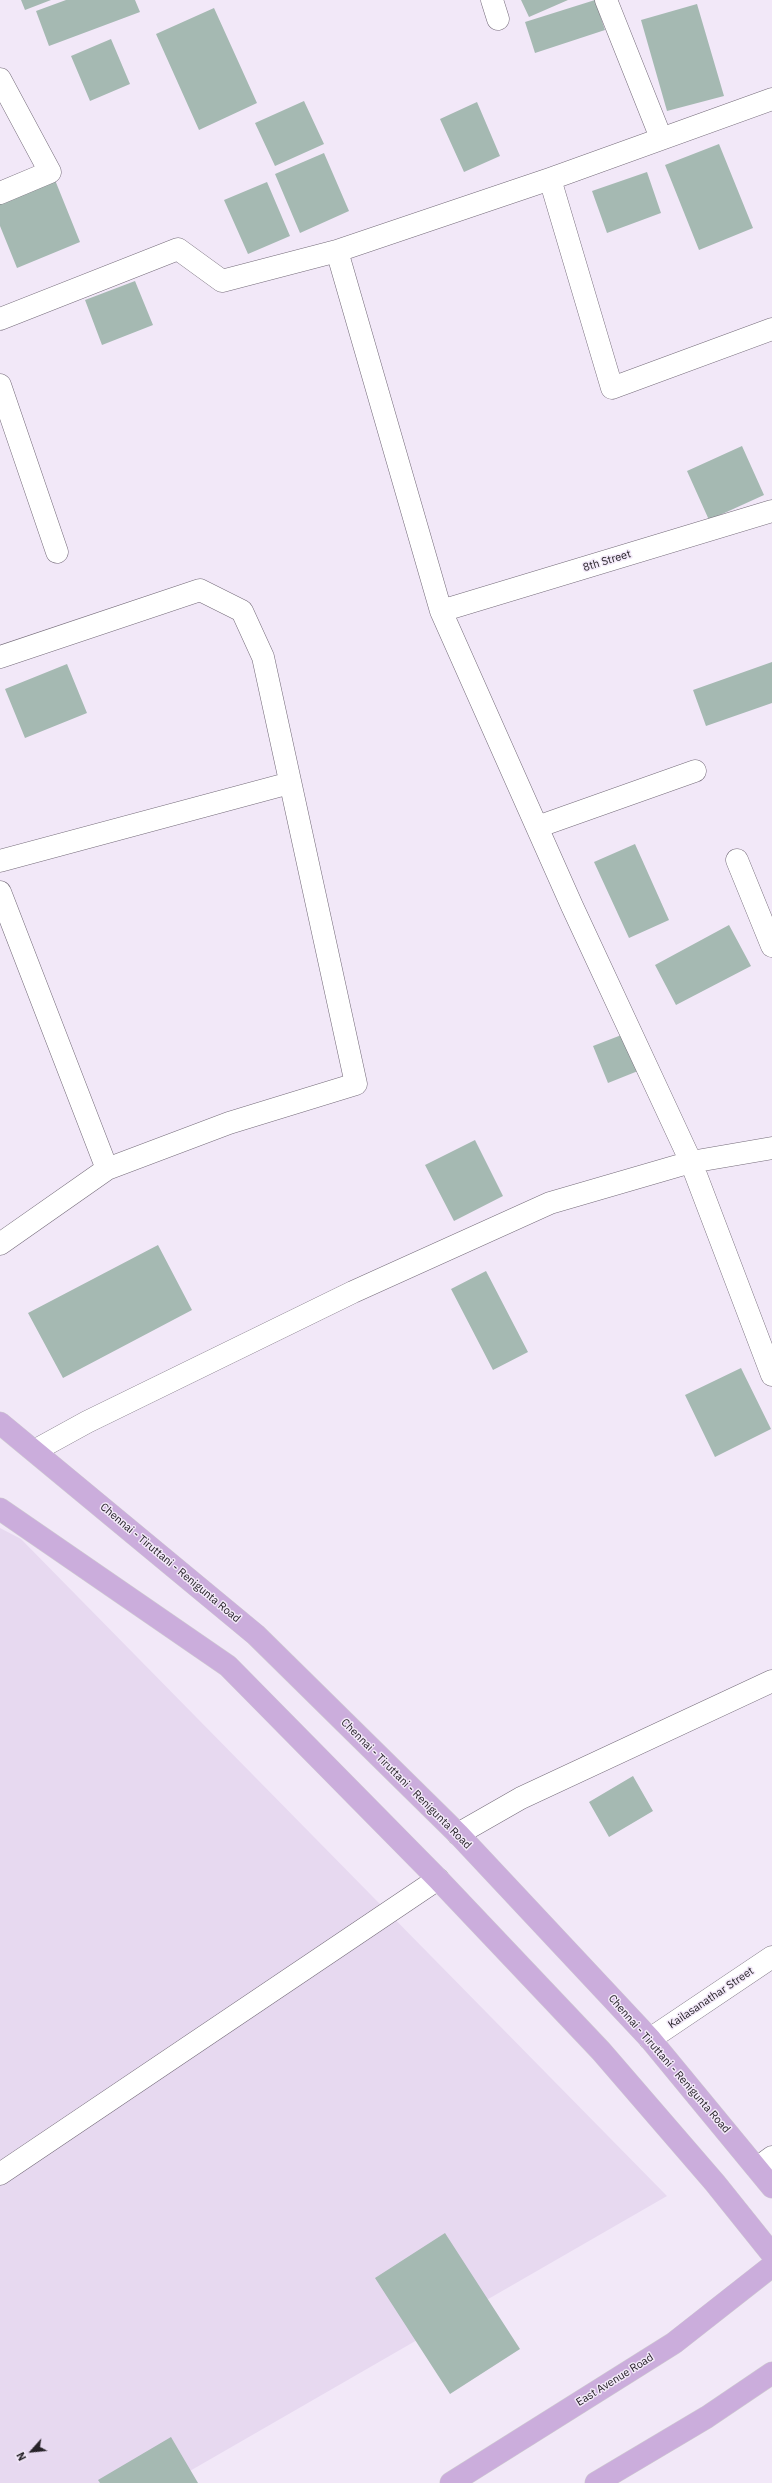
<!DOCTYPE html>
<style>
body{margin:0}
#map{position:relative;width:772px;height:2483px;overflow:hidden;background:#f2e8f8;font-family:"IBM Plex Sans",sans-serif}
canvas{display:block}
.north{position:absolute;left:12px;top:2431px;width:40px;height:40px;-webkit-text-stroke:3px #f2e8f8;paint-order:stroke;rotate:243deg;font-size:11px;font-weight:700;line-height:16px;text-align:center;color:#262228}
.north::after{content:'';display:block;margin:auto;width:14px;height:18px;background:#262228;clip-path:polygon(50% 0,100% 100%,50% 72%,0 100%)}
</style>
<div id="map">
<canvas width="772" height="2483"></canvas>
<div class="north">N</div>
</div>
<script>
const ctx = document.querySelector('canvas').getContext('2d');
ctx.lineJoin = 'round';
function fillPath(path, color) {
  ctx.fillStyle = color;
  ctx.fill(path, 'evenodd');
}
function toPath(rows) {
  const path = new Path2D();
  for (const r of rows) {
    path.moveTo(r[0], r[1]);
    for (let i = 2; i < r.length; i += 2) path.lineTo(r[i], r[i + 1]);
  }
  return path;
}
function stroke(path, color, width, dash) {
  ctx.strokeStyle = color;
  ctx.lineWidth = width;
  ctx.lineCap = dash ? 'butt' : 'round';
  ctx.setLineDash(dash || []);
  ctx.stroke(path);
}
function write(font, color, halo, rows, align = 'center') {
  ctx.font = font + ' "IBM Plex Sans",sans-serif';
  ctx.lineWidth = 3;
  ctx.setLineDash([]);
  ctx.textBaseline = 'middle';
  ctx.strokeStyle = halo;
  ctx.fillStyle = color;
  for (const [text, x, y, turn = 0] of rows) {
    ctx.save();
    ctx.translate(x, y);
    ctx.rotate((+turn || 0) * Math.PI / 180);
    ctx.textAlign = isNaN(turn) ? turn : align;
    if (halo) ctx.strokeText(text, 0, 0);
    ctx.fillText(text, 0, 0);
    ctx.restore();
  }
}
fillPath(toPath([
 [0,1528,21,1539,667,2196,169,2483,0,2483]
]), '#e7d9f0');
fillPath(toPath([
 [21,0,51,0,25,10],
 [66,0,135,0,140,12,49,46,36,11],
 [521,0,568,0,529,17],
 [595,0,605,30,535,53,525,22],
 [697,4,724,96,667,111,641,20],
 [214,8,257,103,199,130,156,34],
 [111,39,130,84,90,101,71,56],
 [304,101,324,144,275,166,255,123],
 [477,102,500,156,464,172,440,119],
 [719,144,753,228,699,250,665,165],
 [324,153,349,211,300,233,275,174],
 [647,172,661,213,607,233,592,191],
 [55,180,80,242,17,268,0,226,0,203],
 [267,182,290,236,248,254,224,200],
 [135,281,153,325,102,345,85,300],
 [742,446,764,495,709,520,687,471],
 [772,662,772,703,706,726,693,690],
 [67,664,87,713,25,738,5,689],
 [635,844,669,920,629,938,594,862],
 [729,925,751,966,676,1005,655,965],
 [624,1034,638,1071,608,1083,593,1046],
 [475,1140,503,1196,454,1221,425,1165],
 [158,1245,192,1310,63,1378,28,1313],
 [486,1271,528,1352,493,1370,451,1289],
 [741,1368,771,1429,715,1457,685,1395],
 [633,1776,653,1811,609,1837,589,1802],
 [445,2233,520,2349,450,2394,375,2278],
 [171,2437,198,2483,100,2483,98,2480]
]), '#a5b9b2');
const minor = toPath([
 [492,0,498,19],
 [606,0,661,138],
 [0,79,50,172,0,193],
 [550,179,612,388,772,329],
 [337,251,441,611,572,906,691,1162,772,1375],
 [0,319,178,249,222,281,337,251,550,179,772,99],
 [0,385,57,552],
 [441,611,772,511],
 [0,657,200,590,242,611,263,657,356,1084,229,1123,107,1169,0,1244],
 [537,827,695,771],
 [737,860,772,946],
 [0,861,290,783],
 [0,892,107,1169],
 [36,1450,87,1422,353,1292,550,1203,691,1162,772,1148],
 [458,1834,521,1798,772,1681],
 [650,2039,772,1957],
 [757,2168,772,2157],
 [0,2174,438,1879]
]);
const major = toPath([
 [0,1423,256,1635,458,1834,650,2039,772,2187],
 [0,1509,228,1666,438,1879,601,2051,715,2183,772,2254],
 [451,2483,674,2343,772,2266],
 [596,2483,707,2417,772,2373]
]);
stroke(minor, '#746b79', 23);
stroke(major, '#cfced0', 23);
stroke(minor, '#fff', 22);
stroke(major, '#cbaddc', 22);
write('11px', '#262228', '#f2e8f8', [
 ["8th Street",607,561,-17],
 ["Chennai - Tiruttani - Renigunta Road",170,1563,40],
 ["Chennai - Tiruttani - Renigunta Road",406,1784,45],
 ["Kailasanathar Street",711,1998,-34],
 ["Chennai - Tiruttani - Renigunta Road",669,2064,49],
 ["East Avenue Road",615,2380,-32]
]);
</script>
